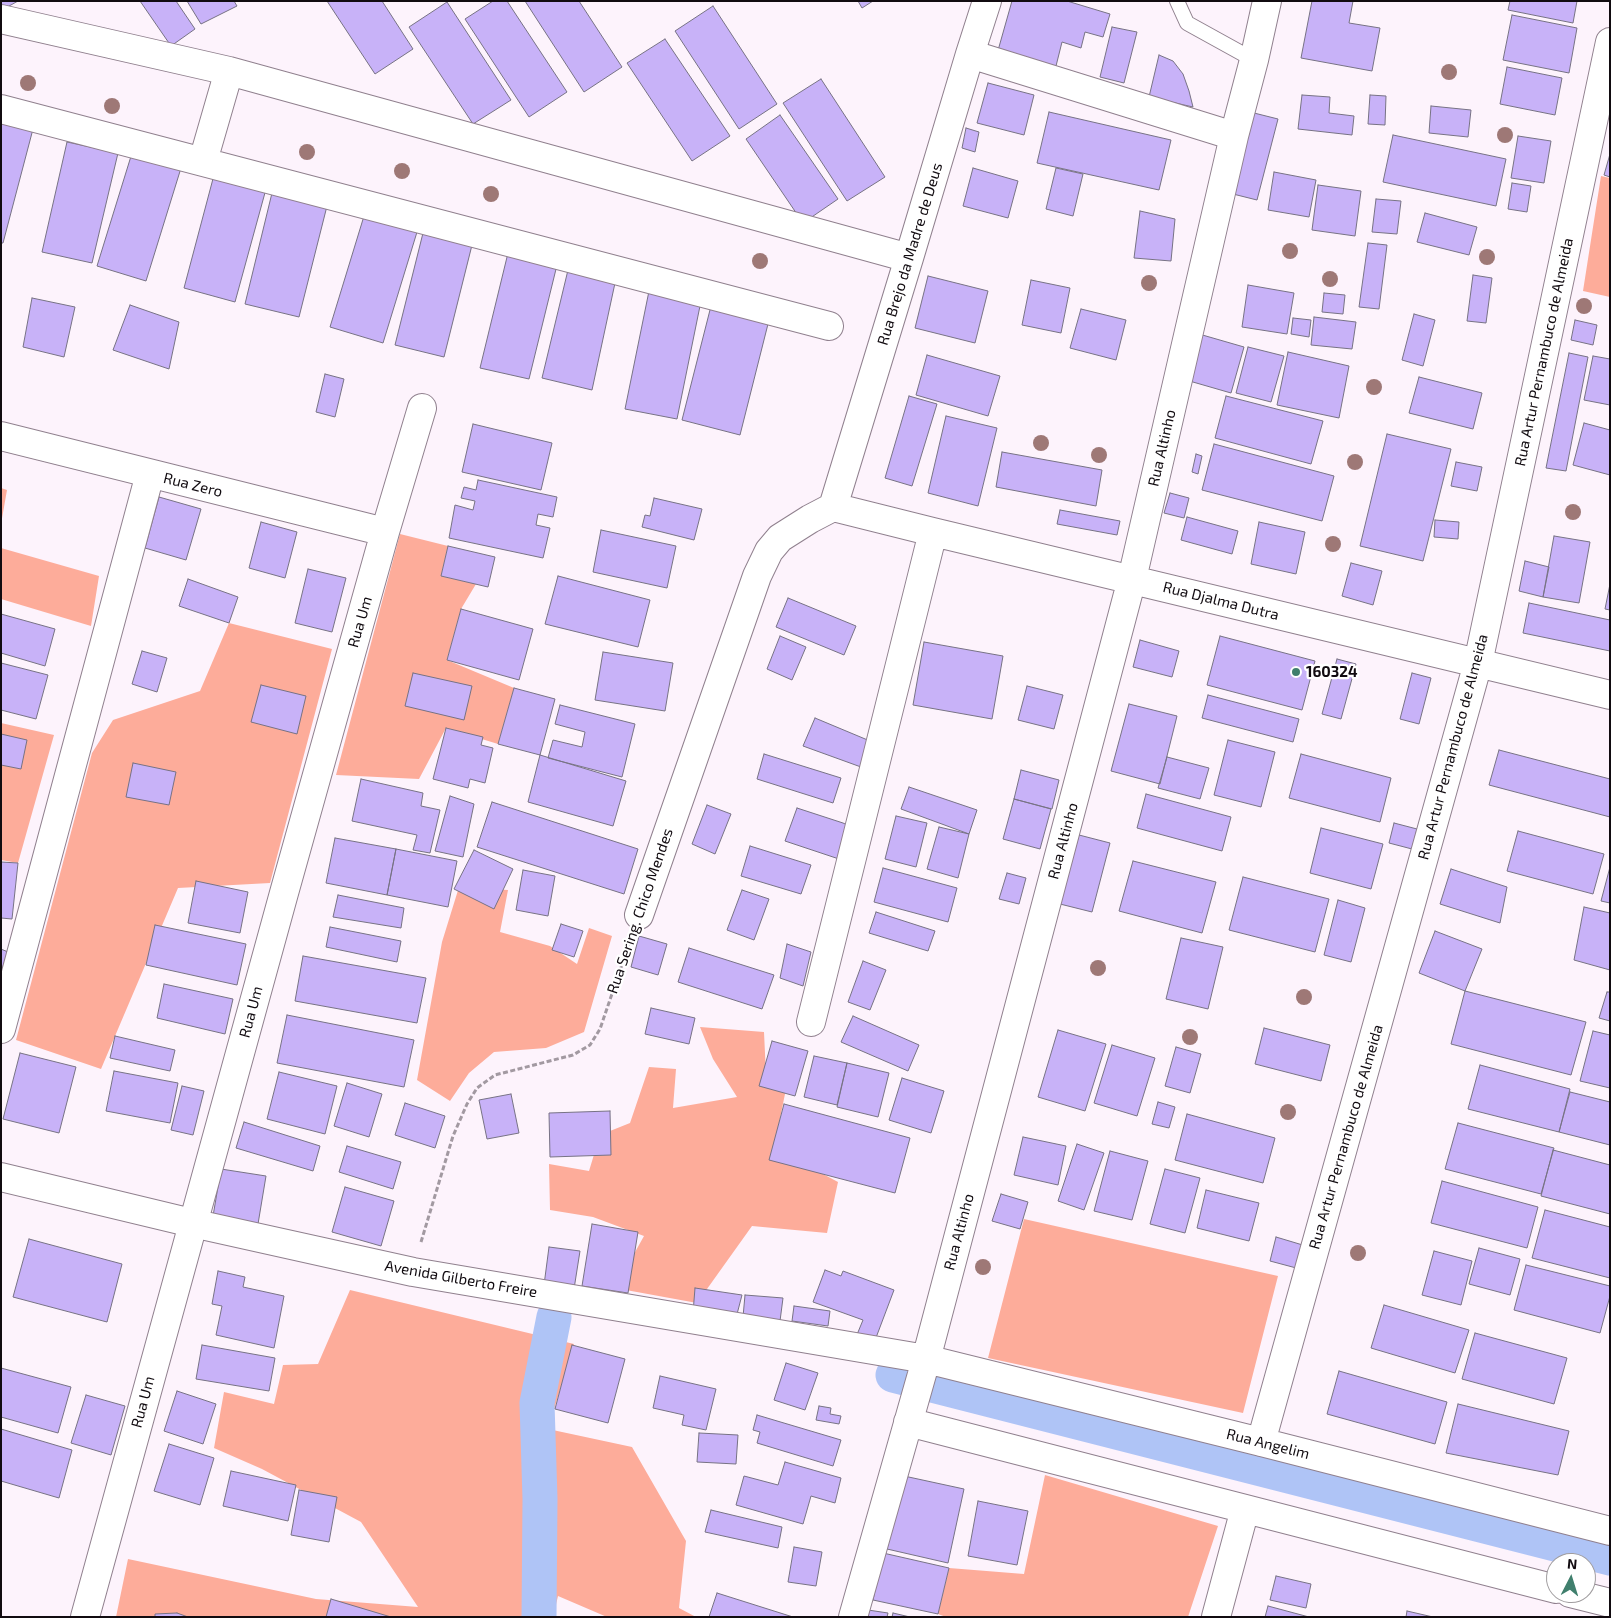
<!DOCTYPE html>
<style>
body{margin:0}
#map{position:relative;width:1611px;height:1618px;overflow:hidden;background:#fdf3fc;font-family:"Exo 2",sans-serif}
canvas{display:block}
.frame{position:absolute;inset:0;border:2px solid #110b10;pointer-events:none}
.north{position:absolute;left:1546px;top:1553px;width:50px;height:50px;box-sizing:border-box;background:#fff;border:1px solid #a09d9f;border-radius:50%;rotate:5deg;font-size:14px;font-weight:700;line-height:20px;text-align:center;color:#110b10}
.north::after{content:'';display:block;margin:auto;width:18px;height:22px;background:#407f6d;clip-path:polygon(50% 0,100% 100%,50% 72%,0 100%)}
</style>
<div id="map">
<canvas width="1611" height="1618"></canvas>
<div class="frame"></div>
<div class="north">N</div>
</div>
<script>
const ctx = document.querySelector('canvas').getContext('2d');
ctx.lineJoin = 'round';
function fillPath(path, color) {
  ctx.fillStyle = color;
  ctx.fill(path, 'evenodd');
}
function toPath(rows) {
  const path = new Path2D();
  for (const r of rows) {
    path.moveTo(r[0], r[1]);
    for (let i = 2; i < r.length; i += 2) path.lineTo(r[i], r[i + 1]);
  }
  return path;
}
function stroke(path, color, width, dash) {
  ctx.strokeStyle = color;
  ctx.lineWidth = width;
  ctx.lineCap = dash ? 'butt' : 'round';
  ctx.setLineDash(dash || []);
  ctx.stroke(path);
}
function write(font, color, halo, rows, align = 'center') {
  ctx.font = font + ' "Exo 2",sans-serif';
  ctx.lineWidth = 4.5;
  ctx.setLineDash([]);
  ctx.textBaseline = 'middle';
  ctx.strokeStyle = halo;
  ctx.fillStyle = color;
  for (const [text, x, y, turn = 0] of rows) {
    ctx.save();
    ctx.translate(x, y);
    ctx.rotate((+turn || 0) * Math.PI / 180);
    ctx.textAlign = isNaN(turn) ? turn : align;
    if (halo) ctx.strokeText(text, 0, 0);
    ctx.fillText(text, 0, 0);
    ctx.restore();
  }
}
fillPath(toPath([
 [1601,176,1610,178,1610,297,1583,291],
 [1,488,7,490,1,524],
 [400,534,448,546,441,576,476,584,461,609,447,660,514,688,498,744,446,728,419,779,336,775],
 [1,548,99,576,91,626,1,599],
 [229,623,332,649,270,883,178,888,101,1069,16,1040,92,753,113,720,200,691],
 [1,723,54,735,18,863,1,860],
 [459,887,508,890,500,932,550,946,577,964,589,928,612,936,584,1032,546,1048,494,1052,469,1073,450,1101,417,1080,442,942],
 [700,1027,764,1032,766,1075,786,1089,774,1148,838,1182,827,1233,752,1226,697,1303,615,1288,644,1236,593,1217,550,1210,549,1164,589,1171,600,1135,630,1123,649,1067,676,1069,673,1108,737,1097,713,1059],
 [1024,1219,1278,1276,1243,1413,988,1358],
 [350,1290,574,1344,548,1429,632,1447,686,1541,679,1608,696,1617,607,1617,558,1596,553,1617,116,1617,128,1559,316,1599,418,1607,361,1522,262,1469,214,1448,224,1392,274,1404,283,1365,318,1364],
 [1045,1475,1218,1526,1188,1617,946,1617,938,1614,949,1568,1024,1574]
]), '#fdac9a');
stroke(toPath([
 [893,1375,1610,1558],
 [539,1617,540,1499,537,1403,554,1317]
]), '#afc4f6', 35);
const building = toPath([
 [1,1,18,1,2,10,1,1],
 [140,1,176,1,195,29,171,46,140,1],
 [187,1,234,1,237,6,201,24,187,1],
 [327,1,382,1,413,49,375,74,327,1],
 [493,1,507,1,567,92,529,117,465,19,493,1],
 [525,1,579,1,622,67,584,92,525,1],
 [858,1,873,1,862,8,858,1],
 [1012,1,1067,1,1110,14,1103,37,1085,32,1081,48,1062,42,1055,70,997,54,1012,1],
 [1312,1,1353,1,1349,23,1380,28,1372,71,1301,58,1312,1],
 [1510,1,1577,1,1573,23,1508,10,1510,1],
 [447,2,511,100,473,124,409,27,447,2],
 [713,6,777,104,739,129,675,31,713,6],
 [1512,15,1577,28,1569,73,1503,60,1512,15],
 [1112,27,1137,32,1124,83,1100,77,1112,27],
 [665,39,730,136,692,161,627,63,665,39],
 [1159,55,1173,61,1183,74,1189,91,1193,107,1149,97,1159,55],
 [1507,67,1562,78,1555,115,1500,104,1507,67],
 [821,79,885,177,847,201,783,103,821,79],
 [988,83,1034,95,1024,135,977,123,988,83],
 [1302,95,1330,97,1329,113,1354,116,1352,135,1298,129,1302,95],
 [1370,95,1386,96,1385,125,1368,124,1370,95],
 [1431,106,1471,110,1468,137,1429,133,1431,106],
 [1049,112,1171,140,1159,190,1037,163,1049,112],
 [1250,112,1278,119,1257,200,1229,193,1250,112],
 [780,115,838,199,803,223,746,139,780,115],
 [1,120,33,129,3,243,1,243,1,120],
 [966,128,979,132,975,152,962,148,966,128],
 [1393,135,1506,159,1496,206,1383,182,1393,135],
 [1518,136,1551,141,1544,183,1511,178,1518,136],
 [67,142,118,153,92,263,42,252,67,142],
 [132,153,181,168,146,281,97,266,132,153],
 [1610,154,1610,177,1604,175,1610,154],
 [973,168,1018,181,1008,218,963,206,973,168],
 [1056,168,1083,174,1073,216,1046,209,1056,168],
 [1274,172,1316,180,1309,217,1268,210,1274,172],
 [214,175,266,189,235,302,184,288,214,175],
 [1512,183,1531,186,1527,212,1508,209,1512,183],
 [1318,185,1361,191,1355,236,1312,230,1318,185],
 [272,193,327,206,299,317,245,304,272,193],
 [1376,199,1401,201,1397,234,1372,232,1376,199],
 [1140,211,1175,219,1171,261,1134,258,1140,211],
 [1425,213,1477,227,1469,255,1417,242,1425,213],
 [364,216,417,232,383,343,330,327,364,216],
 [423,233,472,245,444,357,395,345,423,233],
 [1368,243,1387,245,1379,309,1359,307,1368,243],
 [508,253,557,265,529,379,480,368,508,253],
 [568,270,615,283,592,390,542,378,568,270],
 [1473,275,1492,278,1486,323,1467,321,1473,275],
 [928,276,988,291,975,343,915,328,928,276],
 [1031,280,1070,288,1061,333,1022,325,1031,280],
 [1248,285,1294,293,1287,334,1242,327,1248,285],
 [649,291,701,301,677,419,625,409,649,291],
 [1324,293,1345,295,1343,314,1322,312,1324,293],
 [32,298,75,307,64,357,23,347,32,298],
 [130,305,179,322,169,369,113,350,130,305],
 [711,306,769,320,740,435,682,420,711,306],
 [1081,309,1126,320,1116,360,1070,348,1081,309],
 [1414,314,1435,320,1423,366,1402,360,1414,314],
 [1314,317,1356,322,1352,349,1311,345,1314,317],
 [1293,318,1311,320,1309,337,1291,334,1293,318],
 [1575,320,1597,325,1593,345,1571,340,1575,320],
 [1199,334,1244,347,1231,393,1186,380,1199,334],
 [1248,347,1284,356,1271,402,1236,393,1248,347],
 [1288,352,1349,366,1339,418,1277,405,1288,352],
 [1569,353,1588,357,1566,471,1546,468,1569,353],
 [927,355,1000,376,988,416,916,395,927,355],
 [1593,356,1610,359,1610,405,1584,400,1593,356],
 [325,374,344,379,335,417,316,412,325,374],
 [1419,377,1482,393,1473,429,1409,413,1419,377],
 [909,396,937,404,912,486,885,478,909,396],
 [1226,396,1323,421,1311,464,1215,438,1226,396],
 [946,416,997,428,978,506,928,493,946,416],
 [1584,423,1610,430,1610,475,1573,465,1584,423],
 [473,424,552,443,541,490,462,472,473,424],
 [1387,434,1451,449,1423,561,1360,546,1387,434],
 [1214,444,1334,476,1322,521,1202,490,1214,444],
 [1002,452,1102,470,1096,506,996,487,1002,452],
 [1196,454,1202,456,1198,474,1192,472,1196,454],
 [1456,462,1482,467,1477,491,1451,486,1456,462],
 [478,480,557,497,553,517,538,514,536,525,550,528,543,558,449,538,455,505,473,510,475,501,461,498,464,487,476,490,478,480],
 [1170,493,1189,498,1184,518,1164,513,1170,493],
 [159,497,201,509,186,560,145,548,159,497],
 [654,498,702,509,694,540,642,527,645,515,650,516,654,498],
 [1060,510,1120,521,1117,535,1057,524,1060,510],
 [1187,517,1238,531,1232,554,1181,540,1187,517],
 [1435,520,1459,522,1458,539,1434,537,1435,520],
 [261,522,297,532,285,578,249,568,261,522],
 [1259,522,1305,532,1296,574,1251,564,1259,522],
 [601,530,676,546,667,588,593,572,601,530],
 [1554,536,1590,542,1579,603,1543,597,1554,536],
 [448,546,495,557,488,587,441,576,448,546],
 [1525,561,1549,567,1543,597,1519,591,1525,561],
 [1351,563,1382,571,1373,605,1342,596,1351,563],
 [308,569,346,578,332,632,295,623,308,569],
 [558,576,650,600,638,647,545,624,558,576],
 [188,579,238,597,229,623,179,606,188,579],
 [1610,584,1610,610,1605,609,1610,584],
 [788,598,856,626,844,655,776,627,788,598],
 [1529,603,1610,620,1610,651,1523,633,1529,603],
 [461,609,533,629,519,680,447,660,461,609],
 [1,614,55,629,45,666,1,653,1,614],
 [780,636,806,647,792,680,767,669,780,636],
 [1220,636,1315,661,1302,710,1207,685,1220,636],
 [1140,640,1179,651,1172,677,1133,667,1140,640],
 [924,642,1003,656,992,719,913,705,924,642],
 [142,651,167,658,157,692,132,684,142,651],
 [603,652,673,663,665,711,595,700,603,652],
 [1337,659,1356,664,1341,719,1322,714,1337,659],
 [1,663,48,675,36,719,1,710,1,663],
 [413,673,472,686,464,720,405,706,413,673],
 [1412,673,1431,678,1419,724,1400,719,1412,673],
 [261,685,306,696,297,734,251,722,261,685],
 [1027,686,1063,695,1054,729,1018,720,1027,686],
 [514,688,555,699,540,755,498,744,514,688],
 [1208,695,1299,719,1293,742,1202,718,1208,695],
 [1129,704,1177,716,1160,784,1111,771,1129,704],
 [560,705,635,724,622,777,548,758,553,740,582,747,585,732,555,724,560,705],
 [815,718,870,741,861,767,803,746,815,718],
 [446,728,483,737,481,745,493,748,485,783,470,779,468,788,433,779,446,728],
 [1,734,27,740,21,769,1,765,1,734],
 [1228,740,1275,752,1261,807,1214,795,1228,740],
 [1499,750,1610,779,1610,817,1489,785,1499,750],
 [764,754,841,778,833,803,757,779,764,754],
 [1301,754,1391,778,1380,822,1289,798,1301,754],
 [540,755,626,781,613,826,528,802,540,755],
 [1167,757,1209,768,1200,799,1158,788,1167,757],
 [133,763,176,772,169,805,126,797,133,763],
 [1021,770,1059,780,1052,809,1014,799,1021,770],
 [361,779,423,793,421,806,440,810,430,853,413,850,417,835,352,821,361,779],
 [909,787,977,810,969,834,901,809,909,787],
 [1146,794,1231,817,1222,851,1137,828,1146,794],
 [450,796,474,804,463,857,435,851,450,796],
 [1014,799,1051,809,1040,849,1003,839,1014,799],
 [492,802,638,849,624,894,477,847,492,802],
 [707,805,731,814,715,854,692,844,707,805],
 [797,808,843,823,854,828,842,860,785,841,797,808],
 [896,816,927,823,916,867,885,859,896,816],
 [1394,823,1417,829,1412,849,1389,843,1394,823],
 [939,827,969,834,958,878,927,869,939,827],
 [1321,828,1383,844,1371,889,1310,873,1321,828],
 [1518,831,1604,854,1593,894,1507,871,1518,831],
 [1079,835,1110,843,1092,912,1060,904,1079,835],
 [335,838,396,849,387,895,326,883,335,838],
 [750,846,811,865,801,894,741,876,750,846],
 [396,849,457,861,448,907,387,895,396,849],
 [474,850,513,869,494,909,454,889,474,850],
 [1133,861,1216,882,1202,933,1119,911,1133,861],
 [1,862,18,863,12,919,1,918,1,862],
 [1610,867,1610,903,1601,901,1610,867],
 [883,868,957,888,948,922,874,902,883,868],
 [1451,869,1507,887,1500,923,1440,904,1451,869],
 [523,870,555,876,548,916,516,910,523,870],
 [1007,873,1026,878,1019,904,999,899,1007,873],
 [1243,877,1329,899,1315,952,1229,930,1243,877],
 [196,881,248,892,240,933,188,923,196,881],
 [742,890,769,899,754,940,727,930,742,890],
 [338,895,404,908,401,928,333,917,338,895],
 [1338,900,1365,908,1351,962,1324,955,1338,900],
 [1584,907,1610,913,1610,970,1574,960,1584,907],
 [876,912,935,931,928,951,869,933,876,912],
 [561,924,583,931,574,957,552,950,561,924],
 [155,925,246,944,237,985,146,965,155,925],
 [330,927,401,941,397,962,326,947,330,927],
 [1435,931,1482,949,1465,991,1419,973,1435,931],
 [639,936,667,944,658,975,631,967,639,936],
 [1181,938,1223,947,1208,1009,1166,999,1181,938],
 [787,944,811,952,803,986,780,978,787,944],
 [689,948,774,975,762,1009,678,982,689,948],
 [1,949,8,952,1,972,1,949],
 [303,956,426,978,417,1023,295,1001,303,956],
 [863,961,886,970,870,1010,848,1002,863,961],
 [164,984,233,999,225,1034,157,1018,164,984],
 [1465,991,1586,1022,1571,1075,1451,1044,1465,991],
 [1607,992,1610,992,1610,1021,1599,1018,1607,992],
 [651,1008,695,1018,689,1044,645,1034,651,1008],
 [287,1015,414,1040,404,1087,277,1063,287,1015],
 [853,1016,919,1045,908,1071,841,1042,853,1016],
 [1264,1028,1330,1045,1321,1081,1255,1064,1264,1028],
 [1058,1030,1106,1044,1085,1111,1038,1097,1058,1030],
 [1593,1031,1610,1035,1610,1088,1580,1081,1593,1031],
 [115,1036,175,1050,170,1071,110,1058,115,1036],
 [772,1041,808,1051,795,1096,759,1086,772,1041],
 [1112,1045,1155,1058,1137,1116,1094,1103,1112,1045],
 [1176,1047,1201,1054,1190,1093,1165,1086,1176,1047],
 [20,1053,76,1067,59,1133,3,1119,20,1053],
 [814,1056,847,1063,837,1105,804,1097,814,1056],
 [847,1063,889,1073,878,1117,837,1107,847,1063],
 [1480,1065,1570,1089,1559,1132,1468,1109,1480,1065],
 [114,1071,178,1083,170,1123,106,1111,114,1071],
 [279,1072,337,1086,325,1134,267,1119,279,1072],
 [902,1078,944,1091,931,1133,889,1120,902,1078],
 [347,1083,382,1094,369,1137,334,1126,347,1083],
 [182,1086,204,1091,193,1135,171,1130,182,1086],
 [1570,1092,1610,1102,1610,1145,1559,1132,1570,1092],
 [511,1094,519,1133,487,1139,479,1100,511,1094],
 [1158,1102,1175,1107,1169,1128,1152,1124,1158,1102],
 [405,1103,445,1116,435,1148,395,1135,405,1103],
 [784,1104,910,1138,895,1193,769,1160,784,1104],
 [610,1111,611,1155,550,1157,549,1113,610,1111],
 [1187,1114,1275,1138,1263,1183,1175,1160,1187,1114],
 [244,1122,320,1146,313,1171,236,1148,244,1122],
 [1458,1123,1554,1148,1541,1194,1445,1169,1458,1123],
 [1023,1137,1066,1146,1058,1185,1014,1175,1023,1137],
 [1077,1144,1104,1153,1084,1210,1058,1201,1077,1144],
 [347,1146,401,1162,393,1189,339,1172,347,1146],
 [1553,1150,1610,1165,1610,1214,1541,1196,1553,1150],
 [1110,1151,1148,1161,1132,1220,1094,1211,1110,1151],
 [221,1169,266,1176,257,1230,212,1222,221,1169],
 [1165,1169,1200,1178,1185,1233,1150,1224,1165,1169],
 [1442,1181,1538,1207,1527,1248,1431,1223,1442,1181],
 [345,1187,394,1201,381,1246,332,1232,345,1187],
 [1206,1190,1259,1203,1249,1241,1197,1228,1206,1190],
 [1001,1194,1028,1202,1020,1229,992,1221,1001,1194],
 [1545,1210,1610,1227,1610,1278,1532,1258,1545,1210],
 [592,1224,638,1232,628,1293,582,1286,592,1224],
 [1276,1237,1306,1246,1300,1269,1270,1261,1276,1237],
 [29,1239,122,1264,107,1322,13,1297,29,1239],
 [549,1247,580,1251,574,1289,544,1285,549,1247],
 [1479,1248,1520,1259,1510,1295,1469,1284,1479,1248],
 [1434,1251,1472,1261,1461,1305,1422,1295,1434,1251],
 [1526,1265,1610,1286,1610,1296,1600,1333,1514,1310,1526,1265],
 [825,1270,841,1276,843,1271,894,1290,874,1343,856,1337,863,1320,813,1302,825,1270],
 [218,1271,245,1277,243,1287,284,1296,274,1348,216,1335,222,1306,212,1304,218,1271],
 [695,1288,742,1295,736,1318,693,1313,695,1288],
 [745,1295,783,1298,780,1321,743,1317,745,1295],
 [1384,1305,1469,1330,1455,1373,1371,1348,1384,1305],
 [794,1306,830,1311,828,1326,792,1321,794,1306],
 [1475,1333,1567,1358,1554,1404,1462,1379,1475,1333],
 [202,1345,275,1358,269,1391,196,1379,202,1345],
 [572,1345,625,1359,608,1423,555,1409,572,1345],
 [786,1363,818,1373,805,1410,774,1400,786,1363],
 [1,1368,71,1387,58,1433,1,1417,1,1368],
 [1339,1371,1447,1402,1435,1444,1327,1414,1339,1371],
 [660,1376,716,1389,706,1430,682,1425,684,1415,653,1408,660,1376],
 [177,1391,216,1404,203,1444,164,1431,177,1391],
 [86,1395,125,1406,111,1455,71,1443,86,1395],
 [1458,1404,1569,1431,1558,1475,1446,1453,1458,1404],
 [819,1406,831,1408,830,1414,841,1416,839,1424,816,1420,819,1406],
 [757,1415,841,1440,833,1466,757,1443,760,1432,753,1430,757,1415],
 [1,1429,72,1450,59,1498,1,1481,1,1429],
 [699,1433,738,1435,736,1464,697,1462,699,1433],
 [169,1444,214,1458,200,1505,154,1491,169,1444],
 [785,1462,841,1478,835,1503,811,1496,803,1524,736,1505,744,1476,778,1485,785,1462],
 [231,1471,296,1485,288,1521,223,1506,231,1471],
 [904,1476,964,1489,948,1563,887,1549,904,1476],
 [299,1490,337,1497,329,1542,291,1535,299,1490],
 [978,1501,1028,1511,1017,1565,968,1556,978,1501],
 [711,1510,782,1527,778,1548,705,1532,711,1510],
 [794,1547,822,1552,816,1586,788,1582,794,1547],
 [883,1553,949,1568,938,1614,873,1600,883,1553],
 [1276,1576,1311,1584,1306,1608,1270,1600,1276,1576],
 [717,1593,793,1617,709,1617,717,1593],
 [331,1599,391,1617,326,1617,331,1599],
 [1268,1606,1309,1617,1265,1617,1268,1606],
 [868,1610,888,1613,887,1617,867,1617,868,1610],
 [1407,1611,1433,1617,1406,1617,1407,1611],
 [177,1613,188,1617,155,1617,155,1614,177,1613],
 [893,1613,910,1617,892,1617,893,1613]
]);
fillPath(building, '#c8b2f8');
stroke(building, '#777284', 1);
const lane = toPath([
 [1177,1,1187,23,1254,60]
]);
const street = toPath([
 [1,19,229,71,909,258],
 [970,54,1234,136],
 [1,109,829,326],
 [203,161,229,71],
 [1,436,385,532],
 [833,507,933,532,1610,695],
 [833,507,909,258,970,54,987,1],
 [639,915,757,576,769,551,780,538,810,519,833,507],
 [811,1022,933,532],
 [1,1029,150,474],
 [1,1177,192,1223,413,1272,926,1359,1261,1442,1610,1531],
 [908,1422,1556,1589],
 [1261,1442,1478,663,1610,42],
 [1570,1593,1610,1603],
 [85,1617,284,893,385,532,422,408],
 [853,1617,924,1367,1132,579,1234,136,1254,60,1267,1],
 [1216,1617,1245,1509]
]);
stroke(lane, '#90808e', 16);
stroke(street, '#90808e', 30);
stroke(toPath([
 [421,1242,453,1136,467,1104,477,1088,495,1075,573,1055,590,1045,600,1029,629,944]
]), '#a299a1', 3, [5, 2.5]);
stroke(lane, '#fff', 14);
stroke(street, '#fff', 28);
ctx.fillStyle = '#9e7876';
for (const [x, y] of [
 [1449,72],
 [28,83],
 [112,106],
 [1505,135],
 [307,152],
 [402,171],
 [491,194],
 [1290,251],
 [1487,257],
 [760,261],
 [1330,279],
 [1149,283],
 [1584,306],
 [1374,387],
 [1041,443],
 [1099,455],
 [1355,462],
 [1573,512],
 [1333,544],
 [1098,968],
 [1304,997],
 [1190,1037],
 [1288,1112],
 [1358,1253],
 [983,1267]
]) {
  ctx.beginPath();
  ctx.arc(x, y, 8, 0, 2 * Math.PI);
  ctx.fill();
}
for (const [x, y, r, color] of [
 [1296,672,5,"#407f6d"]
]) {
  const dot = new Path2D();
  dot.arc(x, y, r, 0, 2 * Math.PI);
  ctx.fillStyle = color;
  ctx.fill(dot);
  stroke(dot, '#fff', 2);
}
write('15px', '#110b10', '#fff', [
 ["Rua Brejo da Madre de Deus",910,254,-73],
 ["Rua Artur Pernambuco de Almeida",1544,352,-78],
 ["Rua Altinho",1162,448,-77],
 ["Rua Zero",193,485,14],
 ["Rua Djalma Dutra",1221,601,14],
 ["Rua Um",360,622,-74],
 ["Rua Artur Pernambuco de Almeida",1453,747,-75],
 ["Rua Altinho",1063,841,-75],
 ["Rua Sering. Chico Mendes",640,911,-71],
 ["Rua Um",251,1012,-75],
 ["Rua Artur Pernambuco de Almeida",1346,1137,-74],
 ["Rua Altinho",959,1232,-75],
 ["Avenida Gilberto Freire",461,1279,10],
 ["Rua Um",143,1402,-75],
 ["Rua Angelim",1268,1444,14]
]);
write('bold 15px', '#110b10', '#fff', [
 ["160324",1306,672]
], 'left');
</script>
